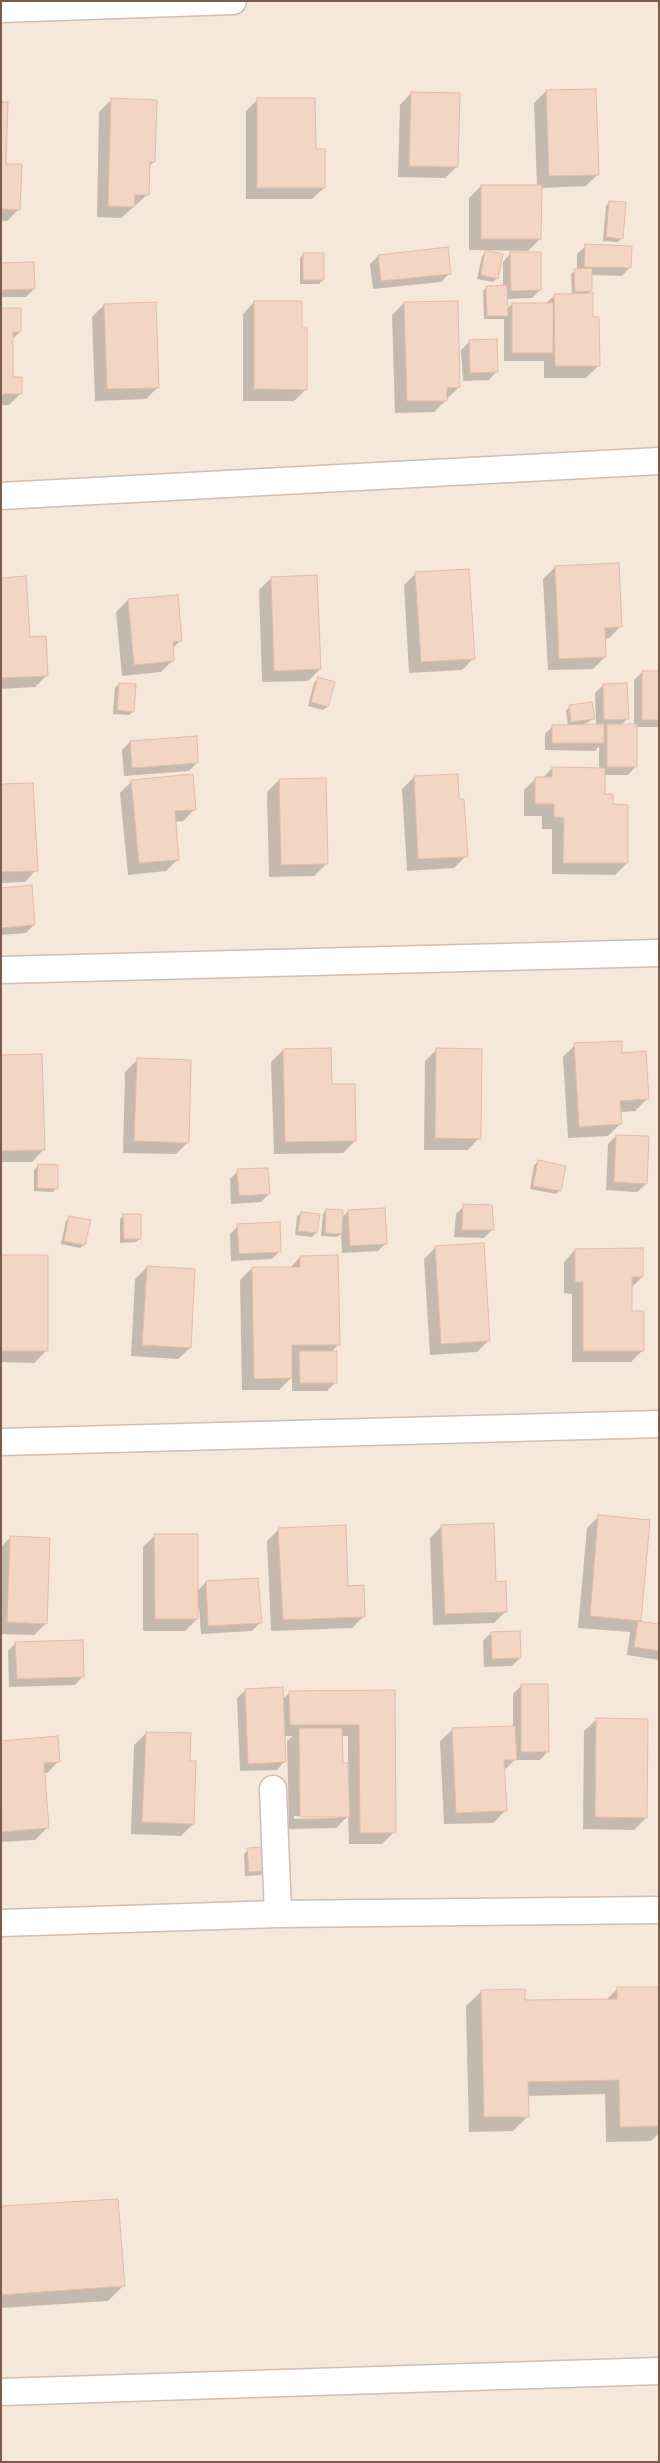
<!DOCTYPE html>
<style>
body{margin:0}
#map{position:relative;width:660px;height:2463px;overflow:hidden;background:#fdf6ec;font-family:Lato,sans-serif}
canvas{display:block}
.frame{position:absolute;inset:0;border:2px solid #7a5c4d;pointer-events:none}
</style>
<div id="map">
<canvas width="660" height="2463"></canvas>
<div class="frame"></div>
</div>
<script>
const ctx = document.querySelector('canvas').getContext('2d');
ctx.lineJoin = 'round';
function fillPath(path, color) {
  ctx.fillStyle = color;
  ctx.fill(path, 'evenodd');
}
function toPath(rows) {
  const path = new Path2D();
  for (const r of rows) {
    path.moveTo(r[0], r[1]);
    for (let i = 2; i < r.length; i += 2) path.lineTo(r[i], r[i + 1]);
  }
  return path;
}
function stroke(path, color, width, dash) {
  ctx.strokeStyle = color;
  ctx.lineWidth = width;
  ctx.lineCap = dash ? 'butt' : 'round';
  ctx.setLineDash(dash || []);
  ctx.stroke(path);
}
fillPath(toPath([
 [1,1,659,1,659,2462,1,2462]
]), '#f5e8da');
fillPath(toPath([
 [546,91,598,174,586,186,540,188,540,239,528,251,469,250,469,198,481,186,537,186,534,103],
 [411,93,457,166,445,178,398,177,400,105],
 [258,99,314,151,324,188,312,199,246,199,246,111],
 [111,100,154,162,148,167,147,195,121,218,97,217,99,112],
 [1,103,5,165,19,209,7,221,1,221],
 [609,202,622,238,618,242,603,241,606,206],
 [586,246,630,267,622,276,591,275,591,291,587,295,598,366,586,378,544,378,544,361,504,361,504,319,484,319,483,291,487,287,503,286,503,262,511,253,540,290,532,298,506,299,507,309,512,304,545,304,555,295,572,295,571,274,577,270,577,254],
 [486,251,497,278,493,282,477,279,482,256],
 [303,254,323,280,319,284,300,284,300,258],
 [378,256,450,273,441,282,373,289,370,264],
 [1,264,34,289,26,297,1,297],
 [254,302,300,329,306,389,294,401,243,401,243,314],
 [404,303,459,387,434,412,395,413,392,315],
 [104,305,158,387,146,399,95,401,92,317],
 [1,309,20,332,12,340,12,379,21,393,9,405,1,405],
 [470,341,497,371,489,380,463,381,461,350],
 [555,567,621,626,609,638,604,639,605,657,593,669,548,670,543,579],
 [416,573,474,658,462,670,409,673,404,585],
 [271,578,320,669,308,681,262,682,259,590],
 [1,579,47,675,35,687,1,689],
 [128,600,181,640,172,649,173,660,161,672,122,676,116,612],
 [642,672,659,672,659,727,636,727,636,766,628,775,604,775,604,795,612,806,627,863,615,875,552,874,552,829,542,829,542,816,524,816,524,790,536,778,543,778,552,768,599,769,599,746,595,751,545,750,545,734,553,726,568,726,566,710,570,707,593,718,589,722,577,726,596,726,595,693,603,685,627,719,621,725,634,725,634,680],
 [318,679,327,707,323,710,308,706,314,683],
 [119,684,133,711,129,715,113,714,115,688],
 [130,742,197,763,189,771,124,776,122,750],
 [414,777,458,800,466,856,454,868,407,871,402,789],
 [279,780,326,864,314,876,269,877,267,792],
 [132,781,195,809,183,821,175,822,178,859,166,871,128,875,120,793],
 [1,785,36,870,25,882,1,883],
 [1,889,34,925,26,933,1,935],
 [575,1045,621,1054,647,1099,635,1111,620,1112,620,1124,608,1136,568,1138,563,1057],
 [437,1049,479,1138,468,1150,424,1150,425,1061],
 [283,1050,355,1141,343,1153,274,1154,271,1062],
 [1,1057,43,1150,32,1162,1,1162],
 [137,1060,188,1142,176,1154,123,1153,125,1072],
 [616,1136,646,1184,637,1192,606,1190,608,1144],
 [538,1162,560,1190,556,1194,530,1189,534,1165],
 [38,1166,56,1188,53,1192,34,1191,34,1170],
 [238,1171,269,1194,261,1202,231,1204,230,1179],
 [464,1206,492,1230,484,1238,454,1237,456,1214],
 [326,1210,342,1218,348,1211,386,1243,378,1251,342,1253,341,1234,337,1237,321,1236,323,1214],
 [301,1213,316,1233,312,1237,295,1235,297,1217],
 [124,1216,140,1239,136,1242,120,1243,120,1219],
 [70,1217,84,1245,80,1248,61,1244,66,1221],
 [238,1226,280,1251,272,1259,231,1261,230,1234],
 [436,1247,489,1340,477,1352,430,1355,424,1259],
 [575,1250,642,1277,631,1288,631,1312,643,1350,631,1362,572,1362,572,1294,564,1293,564,1262],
 [1,1256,46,1351,34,1363,1,1362],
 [300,1257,339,1344,331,1352,335,1383,327,1391,292,1391,292,1377,279,1390,242,1390,240,1280,252,1268,290,1268],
 [147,1267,190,1348,178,1359,131,1356,135,1279],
 [599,1516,640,1620,638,1622,659,1626,659,1660,627,1655,630,1632,578,1628,587,1528],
 [442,1526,495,1583,506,1611,494,1623,433,1625,430,1538],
 [279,1529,347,1587,364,1616,352,1628,271,1631,267,1541],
 [155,1535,197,1591,206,1582,260,1623,252,1631,201,1634,199,1607,197,1607,197,1619,185,1631,143,1631,143,1547],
 [11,1537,46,1623,34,1635,1,1634,1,1547],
 [491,1633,520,1658,512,1666,484,1667,483,1641],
 [16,1643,83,1676,75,1685,9,1687,8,1651],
 [521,1686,548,1751,540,1760,515,1760,503,1771,505,1811,493,1823,444,1824,440,1741,452,1730,513,1727,513,1694],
 [246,1690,282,1700,290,1692,394,1692,394,1832,382,1844,349,1844,348,1816,336,1828,289,1829,287,1741,293,1736,284,1736,285,1761,277,1770,240,1771,237,1698],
 [341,1736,348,1736,348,1764,341,1765],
 [294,1816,338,1816,338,1818,294,1819],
 [596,1720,646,1818,634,1830,583,1829,584,1731],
 [146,1733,188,1762,193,1824,181,1836,131,1834,134,1745],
 [1,1742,59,1761,47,1773,43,1774,47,1828,35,1840,1,1842],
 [248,1850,265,1871,261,1875,245,1876,244,1854],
 [659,1988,659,2133,651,2141,606,2142,605,2094,527,2096,528,2116,513,2131,469,2132,466,2006,482,1991,524,2002,606,2000,617,1989],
 [1,2208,124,2285,108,2301,1,2308]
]), '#0003');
const building = toPath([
 [596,89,599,175,549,176,546,90,596,89],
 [411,92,460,93,458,167,409,166,411,92],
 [111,98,157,100,155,162,150,162,149,195,135,195,134,207,108,206,111,98],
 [257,98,315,98,316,149,325,149,325,188,257,188,257,98],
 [1,102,8,102,6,164,22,164,20,210,1,209,1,102],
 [481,185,542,185,541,239,481,239,481,185],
 [609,201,626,202,623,239,606,237,609,201],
 [585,244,632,246,631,268,584,267,585,244],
 [448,247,451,274,381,281,378,255,448,247],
 [485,250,503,254,498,279,481,275,485,250],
 [510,252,541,252,541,290,511,291,510,252],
 [303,253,324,253,324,280,303,280,303,253],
 [34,262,35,289,1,290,1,263,34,262],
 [592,268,592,291,575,292,574,269,592,268],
 [507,285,508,316,487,316,486,286,507,285],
 [593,293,593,317,599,317,600,366,555,366,554,294,593,293],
 [254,301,302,301,302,328,307,328,307,390,254,389,254,301],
 [458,301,460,387,447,388,447,401,407,401,404,302,458,301],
 [156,302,159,388,107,389,104,304,156,302],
 [512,303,553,303,553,353,512,353,512,303],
 [1,308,21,308,21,332,13,332,13,377,22,377,22,394,1,394,1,308],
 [497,339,498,372,470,373,469,340,497,339],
 [619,563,622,627,605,628,606,657,559,659,555,566,619,563],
 [469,569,475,659,421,662,415,572,469,569],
 [317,575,321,669,274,671,271,577,317,575],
 [26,576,30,637,46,636,48,676,1,678,1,578,26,576],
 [178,595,182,641,173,642,174,661,134,665,128,599,178,595],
 [642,671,659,671,659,720,642,720,642,671],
 [318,677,335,682,328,707,311,702,318,677],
 [119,683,136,684,134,712,117,710,119,683],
 [627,683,629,719,604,720,603,684,627,683],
 [592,702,595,719,571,722,569,705,592,702],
 [604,724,604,743,552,743,552,725,604,724],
 [607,724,637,724,637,767,607,767,607,724],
 [197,736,198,763,132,768,130,741,197,736],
 [552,767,605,768,605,794,613,794,613,804,628,805,628,863,563,863,564,818,554,817,554,804,535,804,535,777,552,777,552,767],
 [193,774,196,810,175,811,179,860,139,863,131,780,193,774],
 [458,774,459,799,464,799,468,857,418,859,414,776,458,774],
 [326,778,328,864,281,865,279,779,326,778],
 [33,783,38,871,1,872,1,784,33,783],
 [32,885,35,925,1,928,1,888,32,885],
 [622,1041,622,1053,646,1051,649,1099,620,1101,622,1124,579,1127,574,1043,622,1041],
 [331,1048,332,1084,355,1084,356,1141,285,1142,283,1049,331,1048],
 [436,1048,482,1049,481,1139,435,1138,436,1048],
 [42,1054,45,1150,1,1151,1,1055,42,1054],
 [137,1058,191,1060,189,1143,134,1141,137,1058],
 [616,1135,649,1136,647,1184,614,1182,616,1135],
 [538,1160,566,1166,561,1191,533,1186,538,1160],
 [38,1164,58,1165,58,1189,37,1188,38,1164],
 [268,1168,270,1194,239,1196,237,1169,268,1168],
 [463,1204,492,1205,494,1230,462,1230,463,1204],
 [385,1208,387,1244,350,1246,348,1210,385,1208],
 [326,1209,343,1210,342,1234,325,1233,326,1209],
 [301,1212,320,1214,317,1233,298,1231,301,1212],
 [123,1214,141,1214,141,1239,124,1239,123,1214],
 [69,1216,91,1220,85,1245,64,1241,69,1216],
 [280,1222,281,1252,239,1254,237,1224,280,1222],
 [484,1243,490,1341,441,1344,435,1246,484,1243],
 [643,1248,643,1277,632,1277,632,1311,644,1311,644,1351,583,1351,583,1282,575,1282,575,1249,643,1248],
 [1,1255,48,1255,48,1351,1,1351,1,1255],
 [338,1255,340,1345,292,1345,292,1378,254,1379,252,1267,300,1267,300,1256,338,1255],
 [147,1266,195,1269,191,1348,142,1345,147,1266],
 [299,1351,337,1351,337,1383,300,1383,299,1351],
 [598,1515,650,1520,641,1621,590,1616,598,1515],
 [494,1523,496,1582,506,1581,507,1612,445,1614,441,1525,494,1523],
 [346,1525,348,1586,364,1585,365,1617,283,1620,278,1528,346,1525],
 [154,1534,198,1534,198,1619,155,1619,154,1534],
 [10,1536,50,1538,47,1624,7,1622,10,1536],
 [258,1578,262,1623,208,1626,206,1581,258,1578],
 [638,1621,659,1624,659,1651,634,1647,638,1621],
 [520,1631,521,1658,492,1659,491,1632,520,1631],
 [83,1640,84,1677,17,1679,15,1642,83,1640],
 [521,1684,548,1684,549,1752,521,1752,521,1684],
 [283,1687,286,1762,248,1764,245,1689,283,1687],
 [395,1690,396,1833,360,1833,359,1725,290,1725,289,1691,395,1690],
 [596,1718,648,1719,647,1818,595,1817,596,1718],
 [515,1726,517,1760,504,1760,507,1811,456,1813,452,1728,515,1726],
 [299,1728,342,1728,343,1763,348,1763,350,1817,300,1817,299,1728],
 [146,1732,191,1733,190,1761,196,1761,194,1824,142,1822,146,1732],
 [58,1736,60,1762,44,1763,49,1828,2,1832,1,1741,58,1736],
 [264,1847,266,1871,249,1872,247,1848,264,1847],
 [617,1987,659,1987,659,2126,620,2127,619,2080,528,2082,529,2117,484,2117,481,1990,525,1989,525,2000,617,1999,617,1987],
 [118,2199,125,2286,1,2295,1,2206,118,2199]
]);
fillPath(building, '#f3d5c3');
stroke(building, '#e6bba3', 1);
const street = toPath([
 [1,9,233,1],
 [1,496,659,461],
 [1,970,659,953],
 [1,1442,659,1424],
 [273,1789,278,1914],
 [1,1923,278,1914,659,1910],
 [1,2392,659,2371]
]);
stroke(street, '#d1beb0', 29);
stroke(street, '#fff', 26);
</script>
